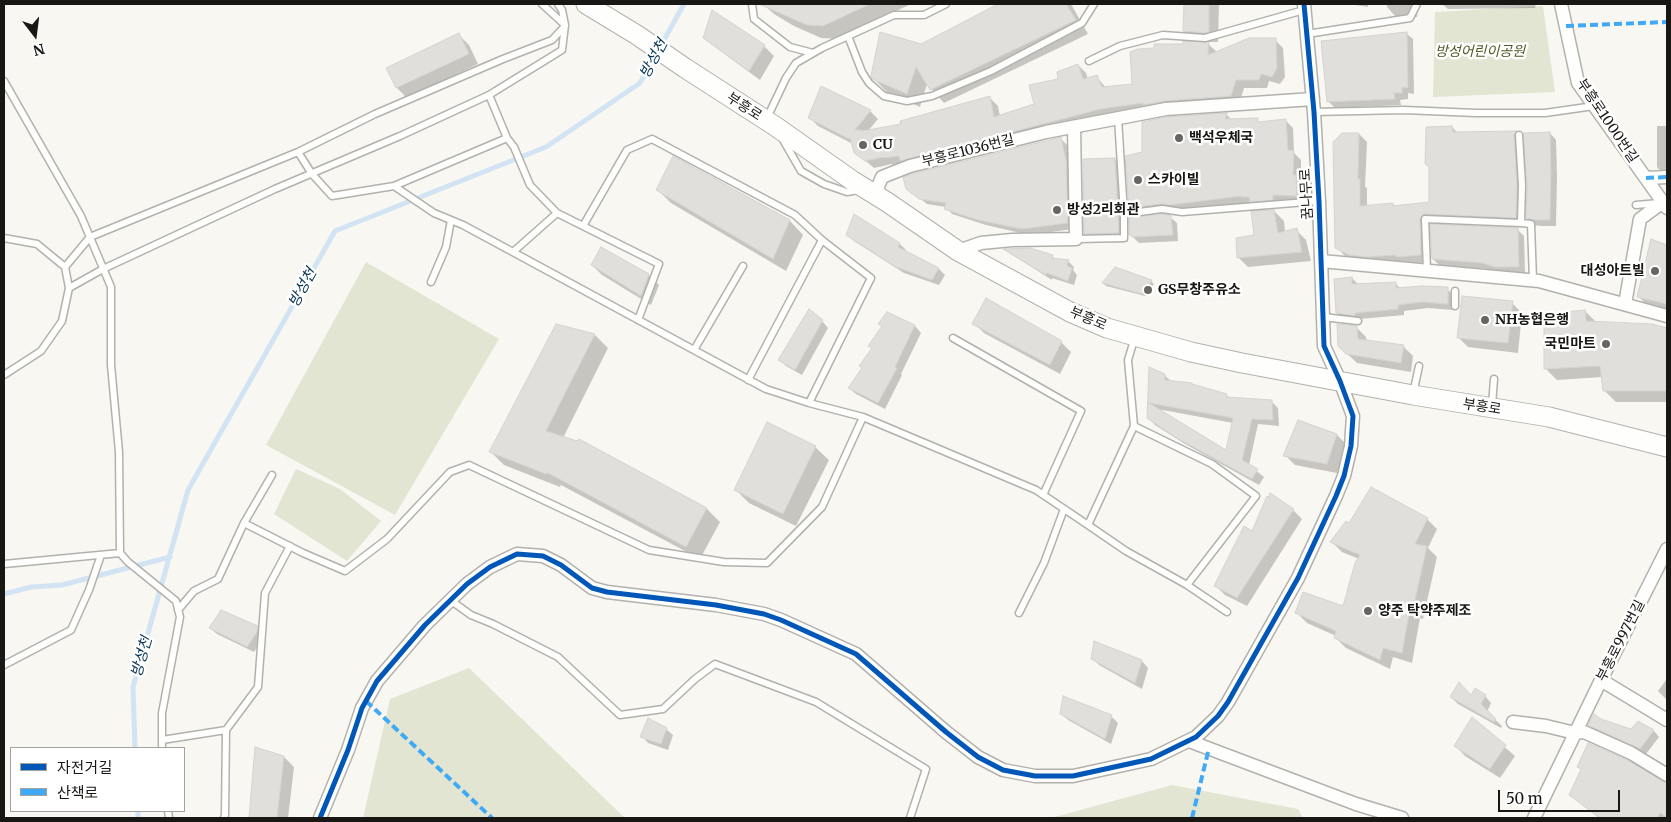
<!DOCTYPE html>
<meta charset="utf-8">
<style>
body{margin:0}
#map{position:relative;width:1671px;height:822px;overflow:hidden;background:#f8f7f1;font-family:Merriweather,"Noto Sans KR",serif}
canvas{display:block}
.frame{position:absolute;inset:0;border:5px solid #191714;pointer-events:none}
.legend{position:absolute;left:10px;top:747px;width:175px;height:65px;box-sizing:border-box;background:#fff;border:1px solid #a3a2a1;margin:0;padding:6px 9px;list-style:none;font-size:15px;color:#191714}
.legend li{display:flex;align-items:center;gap:10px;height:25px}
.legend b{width:25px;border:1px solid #a3a2a1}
.north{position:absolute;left:10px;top:10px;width:50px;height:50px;-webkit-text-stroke:4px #fff;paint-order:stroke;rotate:165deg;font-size:14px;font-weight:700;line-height:20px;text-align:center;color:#191714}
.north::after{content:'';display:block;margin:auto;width:18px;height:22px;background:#191714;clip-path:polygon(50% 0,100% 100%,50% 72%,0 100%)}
.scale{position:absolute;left:1498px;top:790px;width:122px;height:22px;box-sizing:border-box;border:2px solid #191714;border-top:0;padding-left:6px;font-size:15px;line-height:18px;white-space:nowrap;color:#191714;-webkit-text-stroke:4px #fff;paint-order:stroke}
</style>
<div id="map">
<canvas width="1671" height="822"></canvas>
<div class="frame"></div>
<ul class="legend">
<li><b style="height:6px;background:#0057b8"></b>자전거길</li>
<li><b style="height:6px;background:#3fa9f5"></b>산책로</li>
</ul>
<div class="north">N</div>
<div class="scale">50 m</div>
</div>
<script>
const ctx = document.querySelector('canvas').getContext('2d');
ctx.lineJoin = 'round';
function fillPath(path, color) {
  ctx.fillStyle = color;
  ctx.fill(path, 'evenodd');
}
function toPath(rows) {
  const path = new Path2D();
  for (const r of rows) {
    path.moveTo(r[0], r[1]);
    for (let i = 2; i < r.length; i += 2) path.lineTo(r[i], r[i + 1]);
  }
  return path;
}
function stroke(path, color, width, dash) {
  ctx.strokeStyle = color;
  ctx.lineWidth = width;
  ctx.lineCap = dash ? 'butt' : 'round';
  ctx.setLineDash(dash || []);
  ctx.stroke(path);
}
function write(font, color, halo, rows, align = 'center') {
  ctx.font = font + ' Merriweather,"Noto Sans KR",serif';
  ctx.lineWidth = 5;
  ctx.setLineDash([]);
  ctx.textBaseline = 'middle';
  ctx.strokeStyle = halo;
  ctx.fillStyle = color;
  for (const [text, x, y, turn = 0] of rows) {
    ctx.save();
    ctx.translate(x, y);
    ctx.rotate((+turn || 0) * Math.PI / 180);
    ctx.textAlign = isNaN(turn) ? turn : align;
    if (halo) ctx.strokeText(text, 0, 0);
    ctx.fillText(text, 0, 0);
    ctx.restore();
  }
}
fillPath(toPath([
 [1543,6,1555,92,1433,97,1435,12],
 [366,262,499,339,395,515,266,445],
 [296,469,340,489,381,521,347,561,274,514],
 [469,668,625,818,363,818,390,699],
 [1172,785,1298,809,1303,818,1051,818]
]), '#e3e5d3');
fillPath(toPath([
 [763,4,911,4,837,39,821,38,794,26,774,14],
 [1001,4,1071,4,1088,34,944,103,927,84,920,107,887,92,873,78,921,45],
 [1185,4,1219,4,1218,42,1206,42,1217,52,1275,40,1283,48,1285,77,1280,84,1269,81,1267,88,1244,88,1239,104,1174,108,904,164,893,166,892,164,874,168,855,152,853,144,818,126,810,118,870,111,878,119,868,131,902,125,990,98,998,106,1000,117,1036,105,1059,80,1078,65,1086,73,1088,79,1097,77,1106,88,1133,85,1184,45,1196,43,1184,31],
 [1349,4,1368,4,1368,7],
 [1387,4,1418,4,1417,17,1396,17,1387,7],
 [1442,4,1536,4,1535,8,1448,9],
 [1406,33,1413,39,1414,94,1408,93,1408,99,1400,100,1401,105,1335,108,1328,101],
 [459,35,469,45,478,64,407,98,397,88,388,68],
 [704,37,764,46,774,56,760,80,715,47],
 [1226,114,1232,120,1257,120,1260,123,1285,120,1293,128,1294,153,1301,160,1301,182,1303,184,1304,203,1250,204,1248,203,1137,215,1130,208,1143,153],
 [1657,126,1667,126,1667,173,1664,174,1657,167],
 [1452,127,1458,133,1516,132,1524,139,1521,143,1523,225,1431,221,1427,227,1429,262,1405,264,1403,262,1375,264,1358,263,1344,255,1337,247,1359,134,1367,142,1365,187,1367,188,1367,206,1392,204,1395,207,1430,204],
 [1550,133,1556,140,1557,176,1556,226,1542,226,1534,225,1527,218],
 [1061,139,1067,145,1072,167,1073,229,1029,235,986,225,952,214,946,207,927,204,907,188],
 [673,158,790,221,803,235,786,271,671,203,658,190],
 [1115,159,1124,169,1128,242,1095,243,1085,233],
 [1274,211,1284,221,1285,232,1296,230,1306,240,1311,261,1248,267,1238,257],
 [855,216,900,244,906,250,905,253,939,269,945,275,939,285,904,273,854,241,847,235],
 [1170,217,1177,223,1178,241,1139,243,1130,234],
 [1517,229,1524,236,1525,273,1502,273,1490,269,1440,266,1433,259],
 [1665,246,1667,248,1667,311,1648,306,1638,296],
 [602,249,649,275,659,285,651,305,602,275,592,265],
 [1006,250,1052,256,1055,259,1068,261,1074,267,1073,270,1077,275,1074,285,1052,278,1052,280,1011,254],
 [1116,268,1151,281,1154,284,1145,296,1106,286,1103,283],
 [1352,278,1358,284,1395,283,1401,289,1447,289,1453,295,1453,310,1428,308,1404,311,1404,315,1360,319,1361,321,1343,319,1337,313],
 [1512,303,1522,313,1518,353,1468,347,1458,337],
 [1585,311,1596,322,1652,325,1667,329,1667,402,1616,402,1604,390,1602,377,1557,380,1546,369],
 [887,313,915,326,921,333,901,374,902,375,885,409,856,394,849,388,863,368,873,349,870,346,883,327,880,324],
 [822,321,828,328,802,375,786,366,780,360],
 [974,323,1061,342,1071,352,1060,374,984,333],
 [557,325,595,335,608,348,563,438,578,443,579,441,707,509,720,522,700,559,561,485,560,487,504,465,491,452],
 [1356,327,1366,337,1367,341,1403,346,1413,356,1411,372,1357,363,1339,346],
 [1150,369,1164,375,1171,381,1194,386,1226,395,1230,399,1272,402,1278,408,1279,426,1258,424,1249,465,1264,477,1259,485,1185,444,1155,425,1149,418],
 [1157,409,1233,423,1227,452],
 [1337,435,1347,445,1337,473,1295,465,1285,455],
 [815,447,829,460,796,526,749,503,735,489],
 [1270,498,1293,510,1302,519,1247,606,1225,595,1216,586,1253,533],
 [1427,519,1437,529,1428,548,1437,557,1423,619,1420,618,1412,663,1393,657,1390,669,1346,648,1336,638,1336,636,1307,623,1297,613,1344,608,1359,559,1342,552,1332,542,1349,525],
 [257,627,264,634,263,639,254,652,217,634,210,628],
 [1095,643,1142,661,1148,668,1142,689,1099,665,1092,658],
 [1666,680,1667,681,1667,700,1658,691],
 [1485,696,1491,703,1487,712,1502,726,1501,728,1458,704,1451,697],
 [1061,713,1111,716,1118,723,1111,744,1068,720],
 [1472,719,1515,756,1500,778,1465,756,1456,746],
 [1600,720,1631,731,1638,723,1654,731,1659,737,1646,754,1595,730,1590,725],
 [666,729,673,735,668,750,648,743,642,736],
 [256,749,284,757,294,767,288,818,251,818],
 [1662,783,1667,784,1667,818,1599,818,1570,795]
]), '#0003');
stroke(toPath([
 [4,594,31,587,62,585,170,557],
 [135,748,133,687,188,490,335,231,546,147,640,83,684,4],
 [138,811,138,818]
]), '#d2e4f3', 5);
const building = toPath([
 [759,4,870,4,823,26,807,25,759,4],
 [998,4,1066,4,1076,20,930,90,916,67,907,94,872,79,871,76,880,32,921,44,998,4],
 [1184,4,1209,4,1209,32,1204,33,1183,31,1184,4],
 [712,10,765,45,749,71,703,38,712,10],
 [1407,32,1408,88,1402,87,1402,93,1394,93,1395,99,1327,102,1321,41,1407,32],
 [459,33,469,54,396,88,386,68,459,33],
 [1249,38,1276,38,1277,68,1272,77,1261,74,1259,80,1236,80,1231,96,1165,101,1143,105,1143,103,1101,109,900,161,899,156,884,158,884,157,865,161,854,153,850,137,849,139,808,118,821,86,871,110,855,130,861,130,862,131,901,124,900,121,990,96,994,117,1034,104,1029,85,1058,79,1057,72,1078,64,1083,79,1097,75,1102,87,1132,84,1130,52,1138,49,1154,48,1154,44,1183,44,1183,41,1209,42,1208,55,1249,38],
 [1227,113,1225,119,1258,118,1258,122,1286,119,1288,150,1294,151,1293,175,1296,175,1297,196,1273,195,1273,200,1250,202,1249,197,1241,197,1241,196,1170,205,1161,204,1129,208,1125,156,1142,152,1142,122,1167,117,1227,113],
 [1452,126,1453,132,1517,131,1514,135,1517,185,1516,218,1423,214,1420,219,1421,255,1396,257,1396,255,1367,257,1349,255,1335,248,1333,142,1342,133,1359,133,1358,179,1360,179,1360,206,1393,203,1393,206,1429,202,1429,167,1425,164,1426,127,1452,126],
 [1550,132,1551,169,1550,220,1534,220,1526,218,1527,185,1523,133,1550,132],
 [1061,137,1066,160,1068,223,1022,229,978,220,944,209,946,203,919,199,906,189,903,177,912,174,1061,137],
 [673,156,790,220,773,259,656,190,673,156],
 [1115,158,1119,233,1084,234,1083,159,1115,158],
 [1274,210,1278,233,1297,228,1302,252,1237,258,1236,238,1254,235,1251,211,1274,210],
 [854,214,900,243,898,247,939,268,932,280,896,267,846,235,854,214],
 [1162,214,1171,215,1173,235,1132,237,1131,235,1129,235,1129,218,1162,214],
 [1430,224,1518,228,1519,267,1495,267,1482,263,1432,259,1430,224],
 [1651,239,1667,245,1667,304,1637,297,1651,239],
 [601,247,649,274,641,296,591,265,601,247],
 [1030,248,1053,255,1052,258,1069,260,1067,266,1072,268,1068,281,1047,273,1046,275,1003,249,1030,248],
 [1115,267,1152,280,1142,294,1102,283,1115,267],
 [1352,277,1352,284,1396,282,1396,288,1422,286,1448,287,1448,304,1422,302,1398,305,1398,309,1355,313,1355,316,1336,313,1334,279,1352,277],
 [1462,296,1513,301,1508,343,1457,338,1462,296],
 [986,298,1062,341,1050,365,972,324,986,298],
 [809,309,823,320,795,370,778,360,809,309],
 [1585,310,1586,321,1652,324,1667,328,1667,391,1603,391,1600,366,1544,369,1544,314,1585,310],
 [887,312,915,325,895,367,897,368,878,403,848,388,862,368,859,366,872,348,868,346,882,326,878,324,887,312],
 [556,324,595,334,546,431,577,441,579,439,707,508,686,547,548,473,546,474,489,452,556,324],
 [1337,324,1357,326,1358,339,1404,345,1401,363,1346,354,1338,346,1337,324],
 [1149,367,1165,374,1165,380,1192,383,1192,384,1227,394,1226,397,1272,400,1273,420,1252,419,1242,460,1258,469,1252,479,1177,438,1147,418,1149,367],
 [1149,403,1233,418,1226,450,1149,403],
 [1298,420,1337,434,1327,464,1283,456,1298,420],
 [767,422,816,446,783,514,734,490,767,422],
 [1371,487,1428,518,1415,544,1427,546,1413,609,1410,609,1402,653,1383,648,1380,660,1334,638,1336,631,1295,613,1303,592,1343,606,1355,563,1360,555,1330,542,1346,521,1349,523,1371,487],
 [1270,493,1294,509,1237,598,1214,586,1244,526,1252,531,1267,496,1269,497,1270,493],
 [221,610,258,626,257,632,247,647,209,628,221,610],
 [1094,641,1142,660,1135,683,1091,659,1094,641],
 [1459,682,1471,695,1475,688,1486,695,1481,704,1496,719,1494,722,1450,697,1459,682],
 [1063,696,1112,715,1105,739,1060,714,1063,696],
 [1594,714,1601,719,1631,729,1638,721,1654,730,1640,749,1588,725,1594,714],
 [1472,717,1506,745,1490,769,1454,746,1472,717],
 [648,718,667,728,661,744,640,737,648,718],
 [1588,743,1627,760,1667,783,1667,817,1660,813,1657,818,1600,818,1569,795,1581,769,1577,767,1588,743],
 [255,747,284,756,277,818,249,818,255,747]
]);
fillPath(building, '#e0dfdb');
stroke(building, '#d4d3ce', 1);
const lane = toPath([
 [542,4,565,25],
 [752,4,754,19,790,47,813,53],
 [1307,34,1410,18,1417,4],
 [848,36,862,72,869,83,884,96,907,101,932,96,991,71,1082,23,1094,4],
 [1089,61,1120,46,1163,35,1205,38,1304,10],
 [4,81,81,216,111,287,111,365,119,452,120,553,128,562,176,601,180,617,162,713,162,748],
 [489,95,507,138,514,147,530,185,557,213],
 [1314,112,1404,110,1476,113,1545,113,1594,106],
 [767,118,786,78,796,63,822,48,894,15,924,15,946,4],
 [1519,135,1522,185,1521,223],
 [782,138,801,171,824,184,847,192,858,190],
 [298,152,312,174,332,196,394,186,434,213,463,225,766,389,809,403,863,417,1036,490,1088,525],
 [394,186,507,138],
 [1636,205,1659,203],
 [1124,214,1162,209,1182,212,1319,201],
 [583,226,627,150,652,139,795,215,822,240,871,278,809,403],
 [4,238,37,244,65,267,69,288,62,321,41,351,4,375],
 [1076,239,1124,238,1124,214,1118,118],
 [513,252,557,213,659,264,638,320],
 [65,267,90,237,298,152,375,114,503,59,552,40,565,26],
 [1427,270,1425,219,1521,223,1531,224,1533,280],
 [431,282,446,247,451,220],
 [69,288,103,269,275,189,400,136,489,95,562,50,565,25,562,10,558,4],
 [1455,306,1455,291],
 [1323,317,1358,321],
 [953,338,1081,411,1043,495],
 [694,350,743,266],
 [748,380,822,240],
 [1413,394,1419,366],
 [1492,405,1494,379],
 [1134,426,1212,464,1256,496,1187,585,1126,551,1088,525,1134,426,1128,360,1135,337],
 [244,523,303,553,345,571,387,539,450,472,469,465,649,550,724,562,767,563,822,507,863,417],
 [4,564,120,553],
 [1187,585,1227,612],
 [450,600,471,615,493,624,558,657,620,715,663,709,695,679,715,664,816,702,926,769,910,818],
 [178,610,194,591,218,579,244,523,272,475],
 [1019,613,1044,563,1064,509],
 [4,665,71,630,89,590,101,555],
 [226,730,258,687,265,593,290,546],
 [162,740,226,730,225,815,224,818],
 [168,811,169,818]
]);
const street = toPath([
 [1561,4,1578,83,1667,208],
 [1646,178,1667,177],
 [875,194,882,177,910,166,1046,132,1166,109,1313,99],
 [958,251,981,243,1012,240,1076,239,1074,127],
 [1321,261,1539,281,1667,316],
 [1625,304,1640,219,1663,202],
 [1601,680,1667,720],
 [1513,722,1546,726,1575,733,1584,732,1631,753,1667,775],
 [1189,741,1356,804,1402,818],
 [320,818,348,750,362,708,377,681,425,625,467,584,490,567,517,554,543,556,561,565,592,588,607,592,716,605,764,614,781,620,856,654,946,732,978,757,1003,770,1035,776,1073,776,1151,759,1196,737,1218,716,1228,702,1298,578,1336,496,1344,476,1351,446,1353,416,1340,381,1324,346,1319,201,1314,112,1304,4],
 [1534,818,1601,680,1667,549]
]);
const secondary = toPath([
 [586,4,637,35,685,68,775,126,853,181,887,202,958,251,1070,312,1107,328,1191,352,1242,363,1413,395,1549,417,1667,447]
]);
stroke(lane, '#b2b1ad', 9);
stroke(street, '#b2b1ad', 15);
stroke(secondary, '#b2b1ad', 21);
stroke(lane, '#fefefd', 6);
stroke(street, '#fefefd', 12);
stroke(secondary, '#fefefd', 19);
stroke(toPath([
 [1566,26,1667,22],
 [1646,178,1667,177],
 [366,701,492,818],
 [1192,818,1209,748]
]), '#3fa9f5', 4, [8, 4]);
stroke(toPath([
 [320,818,348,750,362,708,377,681,425,625,467,584,490,567,517,554,543,556,561,565,592,588,607,592,716,605,764,614,781,620,856,654,946,732,978,757,1003,770,1035,776,1073,776,1151,759,1196,737,1218,716,1228,702,1298,578,1336,496,1344,476,1351,446,1353,416,1340,381,1324,346,1319,201,1314,112,1304,4]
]), '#0057b8', 5);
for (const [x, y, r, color] of [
 [1179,138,5,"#676561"],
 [863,145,5,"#676561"],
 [1138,180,5,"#676561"],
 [1057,210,5,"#676561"],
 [1655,271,5,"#676561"],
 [1148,290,5,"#676561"],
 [1485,320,5,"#676561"],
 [1606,344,5,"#676561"],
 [1368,611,5,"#676561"]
]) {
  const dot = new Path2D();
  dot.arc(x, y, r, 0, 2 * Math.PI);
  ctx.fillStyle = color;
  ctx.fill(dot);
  stroke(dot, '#fff', 2);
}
write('italic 14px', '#525926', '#fff', [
 ["방성어린이공원",1480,52]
]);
write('14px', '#191714', '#fff', [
 ["부흥로",744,107,33],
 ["부흥로1000번길",1607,121,56],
 ["부흥로1036번길",968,151,-14],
 ["꿈나무로",1307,194,-93],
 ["부흥로",1088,319,23],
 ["부흥로",1482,407,9],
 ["부흥로997번길",1621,641,-63]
]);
write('bold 14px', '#191714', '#fff', [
 ["백석우체국",1189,138],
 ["CU",873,145],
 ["스카이빌",1148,180],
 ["방성2리회관",1067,210],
 ["대성아트빌",1645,271,"right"],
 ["GS무창주유소",1158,290],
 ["NH농협은행",1495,320],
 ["국민마트",1596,344,"right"],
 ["양주 탁약주제조",1378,611]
], 'left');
write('italic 15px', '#073555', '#fff', [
 ["방성천",654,59,-61],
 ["방성천",303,288,-61],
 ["방성천",142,657,-74]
]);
</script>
